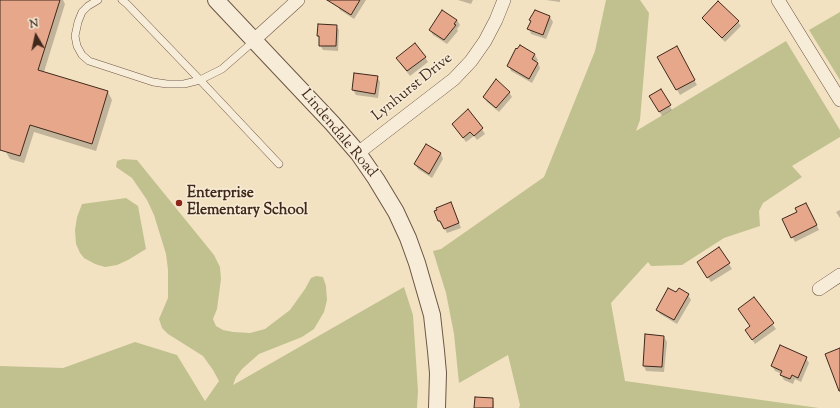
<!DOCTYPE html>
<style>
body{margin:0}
#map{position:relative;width:840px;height:408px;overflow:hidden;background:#f2e2c2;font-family:"Sorts Mill Goudy",serif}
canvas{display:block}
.north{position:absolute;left:16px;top:16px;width:40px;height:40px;-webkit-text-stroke:3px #f7ecd7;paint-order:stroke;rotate:351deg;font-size:11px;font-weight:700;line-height:16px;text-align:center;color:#40281b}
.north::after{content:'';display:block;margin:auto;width:14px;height:18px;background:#40281b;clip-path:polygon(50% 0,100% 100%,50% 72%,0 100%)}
</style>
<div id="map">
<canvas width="840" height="408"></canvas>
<div class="north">N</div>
</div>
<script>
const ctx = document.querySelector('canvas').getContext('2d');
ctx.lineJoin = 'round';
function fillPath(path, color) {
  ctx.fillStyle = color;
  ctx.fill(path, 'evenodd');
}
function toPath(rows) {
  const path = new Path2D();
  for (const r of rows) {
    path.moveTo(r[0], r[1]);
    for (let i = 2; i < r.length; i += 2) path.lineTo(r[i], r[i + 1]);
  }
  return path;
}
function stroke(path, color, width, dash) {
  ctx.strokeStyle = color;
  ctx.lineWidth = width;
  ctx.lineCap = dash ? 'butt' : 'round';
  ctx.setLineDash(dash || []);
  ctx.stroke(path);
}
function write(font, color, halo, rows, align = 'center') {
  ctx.font = font + ' "Sorts Mill Goudy",serif';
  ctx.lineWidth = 3;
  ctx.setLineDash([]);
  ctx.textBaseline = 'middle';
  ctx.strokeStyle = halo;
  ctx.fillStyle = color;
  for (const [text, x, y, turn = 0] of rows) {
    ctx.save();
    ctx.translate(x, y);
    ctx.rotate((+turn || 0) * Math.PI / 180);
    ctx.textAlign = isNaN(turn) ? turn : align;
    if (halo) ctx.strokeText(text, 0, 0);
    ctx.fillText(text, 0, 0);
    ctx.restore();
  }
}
fillPath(toPath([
 [606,0,640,0,649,13,640,120,636,131,786,41,840,130,840,137,792,166,802,177,763,203,759,211,760,226,724,238,682,265,651,266,648,262,611,303,625,381,819,408,519,408,520,405,508,355,459,383,454,334,446,293,433,251,441,249,544,177,595,51],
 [840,12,840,80,809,30],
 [123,159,137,160,214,255,220,267,221,279,217,309,213,319,216,326,223,330,233,332,250,333,265,329,290,310,305,289,311,278,316,276,323,277,326,286,327,300,324,312,314,329,302,337,259,354,242,369,236,377,233,385,404,287,413,315,418,391,417,408,0,408,0,366,63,368,135,342,177,355,205,401,219,381,213,370,203,356,168,334,162,328,159,319,168,298,168,270,166,254,154,215,147,200,132,178,116,167,117,161],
 [126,198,138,206,146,249,128,260,117,265,105,267,95,264,84,258,80,253,76,244,75,230,77,217,82,204]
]), '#c1c18f');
fillPath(toPath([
 [0,0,63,0,65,4,44,72,108,92,112,100,96,151,34,132,24,163,10,159,0,142],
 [340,0,366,0,354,19,340,10,337,5],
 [458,0,473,0,471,4],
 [546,0,560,0,560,2],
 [535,11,550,17,553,22,546,39,531,34,529,29,531,22,530,20],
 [703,18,738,22,741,26,725,42,706,23],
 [457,20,460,25,457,29,458,31,447,44,433,35,430,30],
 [336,26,339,30,338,51,323,50,320,45,320,39,318,35],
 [520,46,535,55,538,60,536,63,538,63,540,68,532,83,511,71,509,66],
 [676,48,697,85,680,95,659,57],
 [425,57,428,62,410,76,400,63],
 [377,77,380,82,378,98,356,95,353,90],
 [661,91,672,110,662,116,651,97],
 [509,92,512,97,499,112,487,102,484,97],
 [467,111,482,129,485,134,477,140,474,136,466,142,453,124],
 [426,145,441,154,443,159,432,178,418,169,415,164],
 [453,208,461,228,447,233,443,225,442,226,439,221],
 [809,209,819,230,795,242,783,220],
 [840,210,840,218,836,212],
 [719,248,732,269,711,282,701,267],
 [677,294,688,295,691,300,677,324,660,314,657,310],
 [754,298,776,329,755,344,749,335,751,326],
 [664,337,667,342,664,372,646,371,644,366],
 [806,358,809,363,801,382,795,379,793,384,784,380,781,375,782,374,775,371,772,366],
 [492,399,494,402,494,408,475,408]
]), '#0003');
const building = toPath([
 [0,0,60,0,38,70,108,91,92,144,30,125,20,156,0,150,0,0],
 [327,0,360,0,351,15,327,0],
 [718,1,739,21,722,38,702,18,718,1],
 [442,10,457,20,454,24,456,25,444,40,429,30,442,10],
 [535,10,550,16,543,35,527,29,531,21,529,20,535,10],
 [318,24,337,25,336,46,319,46,319,36,317,36,318,24],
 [415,43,426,57,407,71,396,58,415,43],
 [520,45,535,54,532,59,538,63,529,79,507,66,516,48,517,49,520,45],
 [677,46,695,80,676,90,657,57,677,46],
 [354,73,378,76,375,94,352,90,354,73],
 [496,79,510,92,496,108,483,97,496,79],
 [661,89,671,105,659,112,649,96,661,89],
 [468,109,483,128,474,136,470,132,463,138,452,124,468,109],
 [426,144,441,153,429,174,414,164,426,144],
 [451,202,459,223,444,229,440,221,438,221,434,211,437,210,436,208,451,202],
 [806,203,817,225,791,238,782,219,797,212,795,208,806,203],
 [719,247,730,263,707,278,697,262,719,247],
 [668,288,676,292,679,288,689,294,674,320,656,310,668,288],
 [754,297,774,323,752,340,745,330,750,326,738,309,754,297],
 [645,334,664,336,662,367,643,366,645,334],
 [780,345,807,357,798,378,792,375,790,379,780,375,782,371,771,366,780,345],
 [840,348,840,391,839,391,825,354,840,348],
 [475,397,493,398,493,408,474,408,475,397]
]);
fillPath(building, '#e6a78b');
stroke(building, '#40281b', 1);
const service = toPath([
 [98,0,88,6,82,12,78,22,75,36,77,46,82,55,89,61,153,82,167,84,184,84,200,80,127,4,122,0],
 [254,41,222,69,200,80,279,164]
]);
const minor = toPath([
 [778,0,840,100],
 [254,40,298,0],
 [358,153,454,79,471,61,485,41,496,20,504,0],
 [819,289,840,275]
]);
const tertiary = toPath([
 [216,0,332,123,358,153,376,179,396,212,408,238,417,263,432,315,436,351,438,373,437,408]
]);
stroke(service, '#6c5645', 8);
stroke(minor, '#6c5645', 14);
stroke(tertiary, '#6c5645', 18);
stroke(service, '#f7ecd7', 7);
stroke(minor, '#f7ecd7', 13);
stroke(tertiary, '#f7ecd7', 16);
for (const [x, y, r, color] of [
 [179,203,4,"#8f2418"]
]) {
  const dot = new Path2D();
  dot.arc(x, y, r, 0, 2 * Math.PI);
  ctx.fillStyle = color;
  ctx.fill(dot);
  stroke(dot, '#f7ecd7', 1.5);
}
write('15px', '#40281b', '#f7ecd7', [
 ["Lynhurst Drive",413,88,-39],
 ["Lindendale Road",338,134,50]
]);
write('bold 15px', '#40281b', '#f7ecd7', [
 ["Enterprise",187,194],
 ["Elementary School",187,211]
], 'left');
</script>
